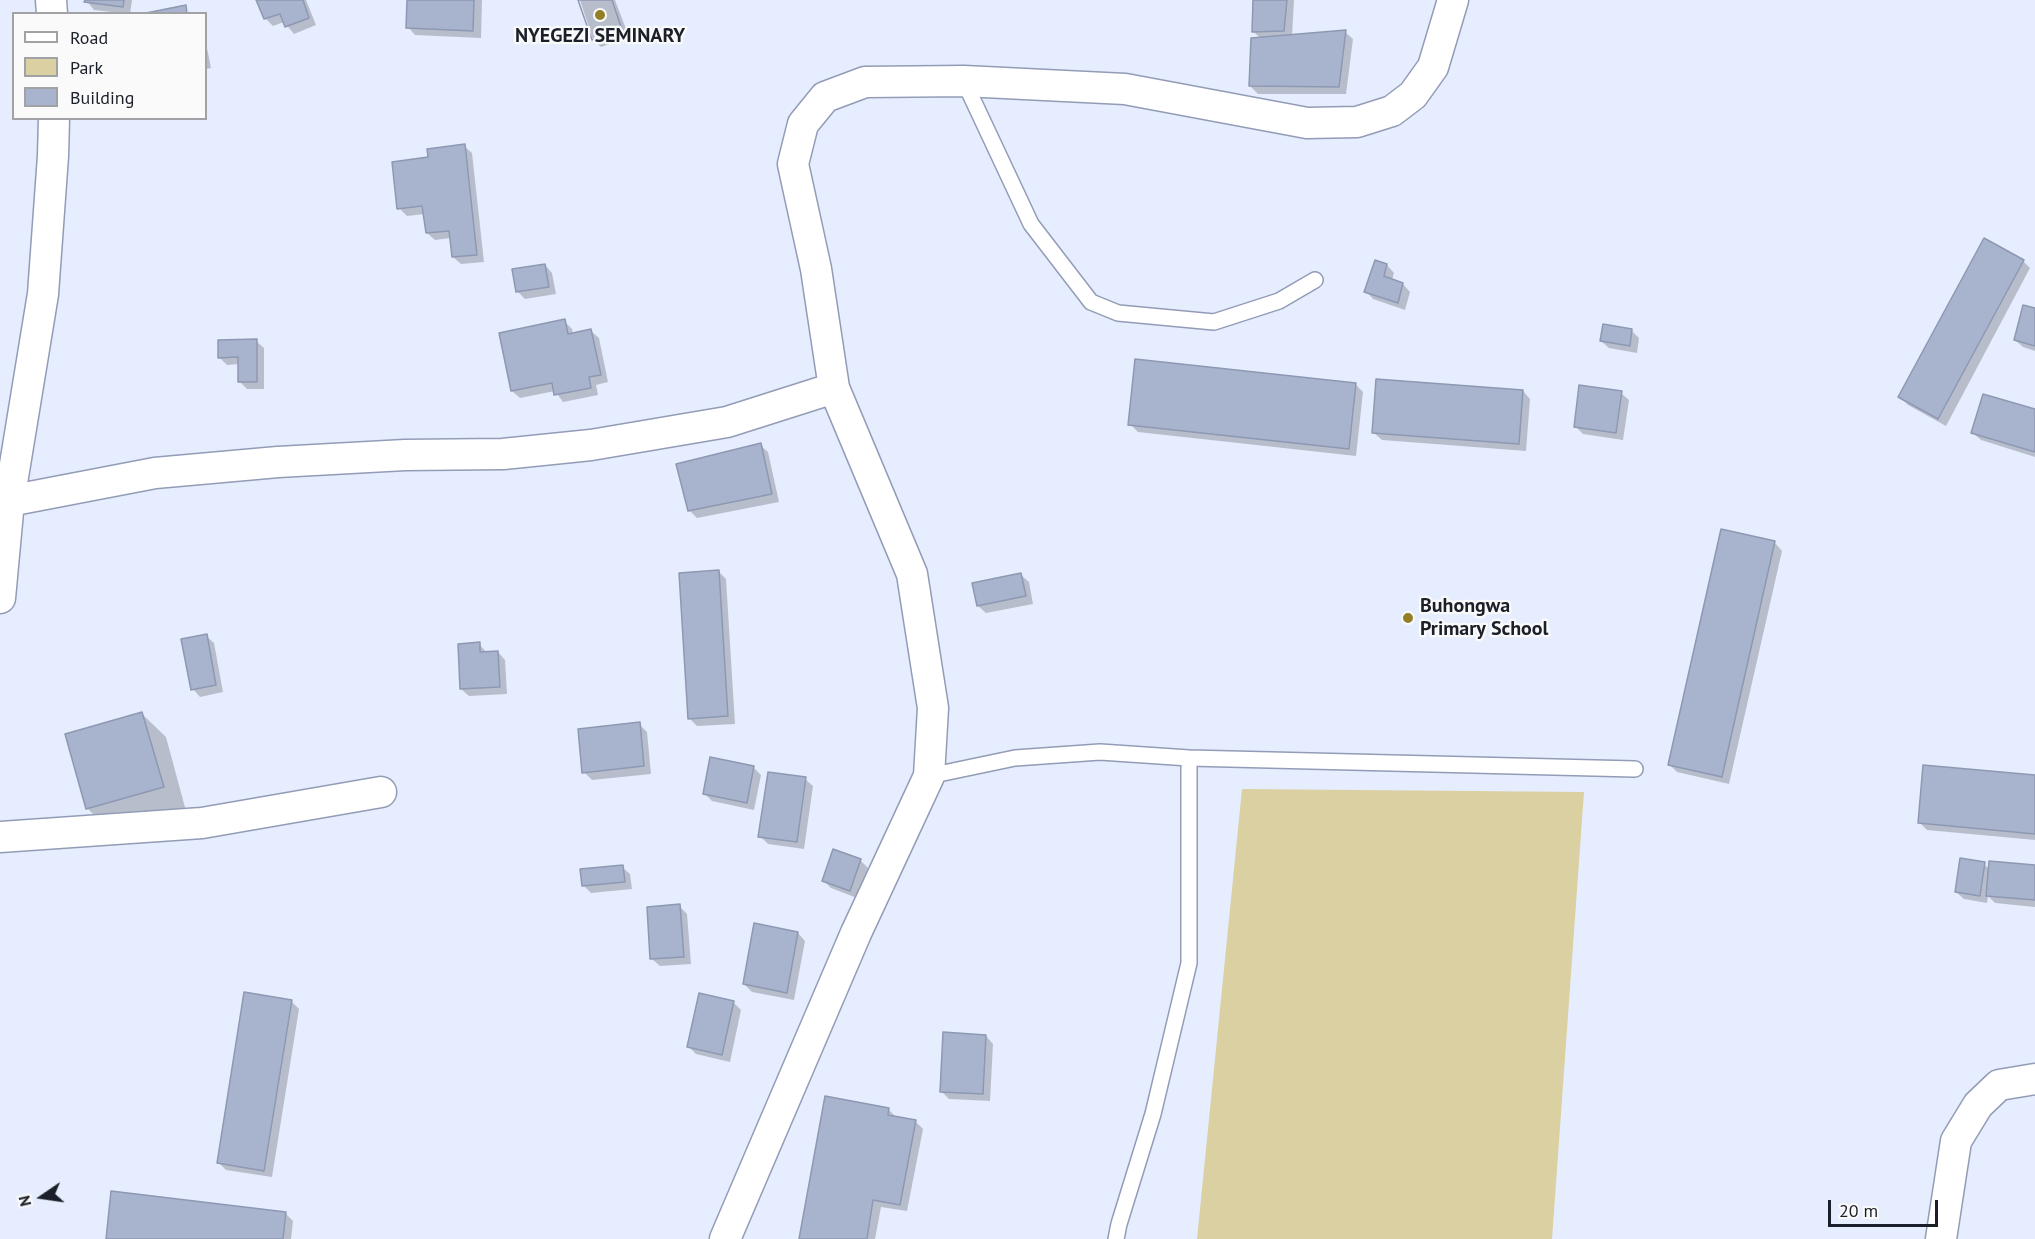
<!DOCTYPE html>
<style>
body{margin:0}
#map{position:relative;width:2035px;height:1239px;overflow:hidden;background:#e6edfe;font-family:"PT Sans",sans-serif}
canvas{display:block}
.legend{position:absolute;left:12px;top:12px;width:195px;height:108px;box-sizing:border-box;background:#fafafa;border:2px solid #a1a2a6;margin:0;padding:8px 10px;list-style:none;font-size:18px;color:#1b1f29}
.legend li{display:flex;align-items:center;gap:12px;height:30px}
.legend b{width:30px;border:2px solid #a1a2a6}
.north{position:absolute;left:12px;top:1167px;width:60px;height:60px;-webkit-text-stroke:4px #fafafa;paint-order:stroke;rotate:257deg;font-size:16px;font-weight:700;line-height:24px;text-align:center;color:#1b1f29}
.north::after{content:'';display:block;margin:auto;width:21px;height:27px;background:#1b1f29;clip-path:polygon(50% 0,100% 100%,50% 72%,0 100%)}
.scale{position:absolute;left:1828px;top:1200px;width:110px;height:27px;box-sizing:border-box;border:3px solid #1b1f29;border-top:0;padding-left:8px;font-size:18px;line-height:21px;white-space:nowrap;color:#1b1f29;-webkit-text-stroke:4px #fafafa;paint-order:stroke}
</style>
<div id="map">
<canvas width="2035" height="1239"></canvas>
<ul class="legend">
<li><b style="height:8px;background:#fff"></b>Road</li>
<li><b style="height:16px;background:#dbd0a1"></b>Park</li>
<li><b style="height:16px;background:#a8b3ce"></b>Building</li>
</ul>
<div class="north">N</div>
<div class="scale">20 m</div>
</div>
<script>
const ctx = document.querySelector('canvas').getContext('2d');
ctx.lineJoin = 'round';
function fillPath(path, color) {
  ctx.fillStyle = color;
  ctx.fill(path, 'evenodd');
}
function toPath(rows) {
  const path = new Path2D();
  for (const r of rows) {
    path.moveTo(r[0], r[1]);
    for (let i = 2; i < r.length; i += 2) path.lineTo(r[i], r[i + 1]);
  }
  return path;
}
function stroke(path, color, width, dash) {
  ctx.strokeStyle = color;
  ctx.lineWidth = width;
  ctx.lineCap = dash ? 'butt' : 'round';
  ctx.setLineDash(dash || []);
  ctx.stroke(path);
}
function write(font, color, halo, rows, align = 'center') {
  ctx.font = font + ' "PT Sans",sans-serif';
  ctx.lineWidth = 4.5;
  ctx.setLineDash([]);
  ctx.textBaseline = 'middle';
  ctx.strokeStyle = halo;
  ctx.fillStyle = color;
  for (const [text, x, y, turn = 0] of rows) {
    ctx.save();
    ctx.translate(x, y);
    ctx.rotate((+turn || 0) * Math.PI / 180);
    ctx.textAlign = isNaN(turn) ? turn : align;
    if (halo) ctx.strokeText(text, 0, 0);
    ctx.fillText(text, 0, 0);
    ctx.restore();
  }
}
fillPath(toPath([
 [1242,789,1584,792,1552,1239,1197,1239]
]), '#dbd0a1');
fillPath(toPath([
 [86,0,132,0,130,14,94,10],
 [258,0,306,0,316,25,294,34,284,22,273,26,265,18],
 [409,0,482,0,481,38,415,35,408,27],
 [580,0,615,0,629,37,601,47,593,40],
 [1254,0,1294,0,1292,36,1345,32,1353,39,1346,94,1258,94,1250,86,1261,39,1253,31],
 [206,43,211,68,206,69],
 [464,146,472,153,484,262,461,264,453,257,451,238,435,240,427,233,425,214,407,216,399,208,430,158],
 [2023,261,2030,268,1946,426,1908,405,1900,397],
 [545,265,552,273,556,294,525,299,517,291],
 [1387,265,1394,273,1392,280,1403,284,1410,292,1405,310,1373,299,1366,291],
 [2035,310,2035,351,2023,347,2015,340],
 [564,321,572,329,573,334,591,331,599,338,608,382,596,385,598,395,563,402,555,391,520,398,512,391],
 [1632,331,1639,338,1637,353,1609,348,1601,341],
 [256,341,264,348,264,389,247,389,239,381,239,364,227,365,219,357],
 [1355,384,1363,392,1356,456,1138,432,1130,424],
 [1523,391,1530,399,1526,451,1382,440,1374,433],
 [1621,393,1629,400,1623,440,1583,434,1575,426],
 [2035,411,2035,457,1981,440,1973,433],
 [760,445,768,452,779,502,697,518,689,510],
 [1723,531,1775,543,1782,551,1729,784,1677,772,1669,764],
 [719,572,726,579,735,724,697,726,689,718],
 [1021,575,1029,582,1033,604,986,613,978,606],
 [206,636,214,643,223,692,200,697,193,689],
 [479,644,487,653,498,652,505,660,507,694,469,696,461,689],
 [142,714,166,737,186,811,111,832,87,808],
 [639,724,647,732,651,774,592,780,584,772],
 [753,767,761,775,754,810,712,801,705,794],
 [2035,777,2035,840,1927,830,1920,823],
 [805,779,813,786,804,849,768,844,760,836],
 [860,860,868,868,857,898,831,888,824,881],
 [1984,864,1989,869,2035,867,2035,907,1995,903,1988,896,1987,903,1964,899,1956,892],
 [622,867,630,874,632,889,591,893,583,885],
 [679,906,687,914,691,964,660,966,652,959],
 [798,933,805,941,794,1000,752,992,744,984],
 [291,1001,299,1009,272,1177,226,1170,218,1162],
 [733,1002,741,1010,730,1062,696,1054,688,1046],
 [986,1036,993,1044,990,1101,949,1099,941,1091],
 [889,1110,897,1118,915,1121,923,1129,907,1211,881,1207,875,1239,801,1239],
 [285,1213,293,1221,291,1239,107,1239]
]), '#0003');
const building = toPath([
 [85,0,124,0,123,7,84,2,85,0],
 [256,0,303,0,309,18,285,27,280,14,264,19,256,0],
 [407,0,474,0,473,31,406,28,407,0],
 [578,0,612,0,622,30,592,40,578,0],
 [578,0,612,0,622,30,592,40,578,0],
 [1253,0,1287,0,1284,31,1252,32,1253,0],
 [186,5,187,14,141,14,186,5],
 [1346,30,1339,87,1249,86,1251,38,1346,30],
 [465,144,477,255,452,257,449,231,426,233,422,206,397,209,392,162,428,157,427,149,465,144],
 [1984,238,2024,260,1938,419,1898,397,1984,238],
 [1375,260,1387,264,1384,276,1403,283,1398,303,1364,292,1375,260],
 [545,264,549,287,516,292,512,269,545,264],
 [2023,305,2035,308,2035,346,2014,340,2023,305],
 [565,319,568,334,591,329,601,375,589,377,591,388,554,395,552,383,511,391,499,333,565,319],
 [1603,324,1632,329,1630,346,1600,341,1603,324],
 [257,339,257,382,238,382,238,357,218,358,218,340,257,339],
 [1135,359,1356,383,1349,449,1128,425,1135,359],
 [1376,379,1523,390,1519,444,1372,433,1376,379],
 [1579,385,1622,391,1616,433,1574,427,1579,385],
 [1983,394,2035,409,2035,452,1971,433,1983,394],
 [761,443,772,494,688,511,676,464,761,443],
 [1721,529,1775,541,1722,777,1668,765,1721,529],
 [719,570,728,716,688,719,679,573,719,570],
 [1021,573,1026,596,977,606,972,583,1021,573],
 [207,634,216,685,191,690,181,639,207,634],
 [480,642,480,652,498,651,500,687,460,689,458,644,480,642],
 [142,712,164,787,86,809,65,734,142,712],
 [640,722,644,766,582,773,578,729,640,722],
 [710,757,754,766,747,803,703,794,710,757],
 [1923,765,2035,775,2035,834,1918,823,1923,765],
 [768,772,806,777,797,842,758,837,768,772],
 [833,849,861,859,850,891,822,881,833,849],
 [1960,858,1985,862,1980,896,1955,892,1960,858],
 [1989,861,2035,865,2035,900,1986,896,1989,861],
 [623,865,625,882,582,886,580,869,623,865],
 [680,904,684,957,650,959,647,907,680,904],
 [754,923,798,932,787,993,743,984,754,923],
 [244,992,292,1000,264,1171,217,1163,244,992],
 [699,993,734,1001,722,1055,687,1047,699,993],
 [943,1032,986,1035,983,1094,940,1092,943,1032],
 [825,1096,889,1108,888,1115,916,1120,900,1205,873,1200,867,1239,799,1239,825,1096],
 [111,1191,286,1212,283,1239,106,1239,111,1191]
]);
fillPath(building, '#a8b3ce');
stroke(building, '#8d98b2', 1.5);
const service = toPath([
 [964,81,1031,224,1091,302,1118,313,1214,322,1279,301,1315,280],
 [929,776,1015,758,1100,752,1189,758,1635,769],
 [1116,1239,1119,1224,1153,1114,1189,963,1189,758]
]);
const minor = toPath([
 [51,0,52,14],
 [9,501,155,473,278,462,405,455,503,454,591,445,727,422,834,388],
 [0,598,9,501,43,294,53,156,54,118],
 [0,837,202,823,381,792],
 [725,1239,856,933,929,776,933,708,912,574,834,388,816,269,793,164,803,124,825,97,865,82,964,81,1125,89,1307,123,1357,122,1392,111,1413,95,1433,67,1453,0],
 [1941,1239,1956,1141,1978,1105,1999,1085,2035,1079]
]);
stroke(service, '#929cb6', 18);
stroke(minor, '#929cb6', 33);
stroke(service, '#fff', 15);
stroke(minor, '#fff', 30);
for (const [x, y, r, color] of [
 [600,15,6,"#927f26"],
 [1408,618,6,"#927f26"]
]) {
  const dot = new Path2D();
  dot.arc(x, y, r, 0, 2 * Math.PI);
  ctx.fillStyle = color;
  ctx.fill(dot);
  stroke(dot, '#fafafa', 2);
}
write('bold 20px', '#1b1f29', '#fafafa', [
 ["NYEGEZI SEMINARY",600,36],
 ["Buhongwa",1420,606,"left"],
 ["Primary School",1420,629,"left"]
]);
</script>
